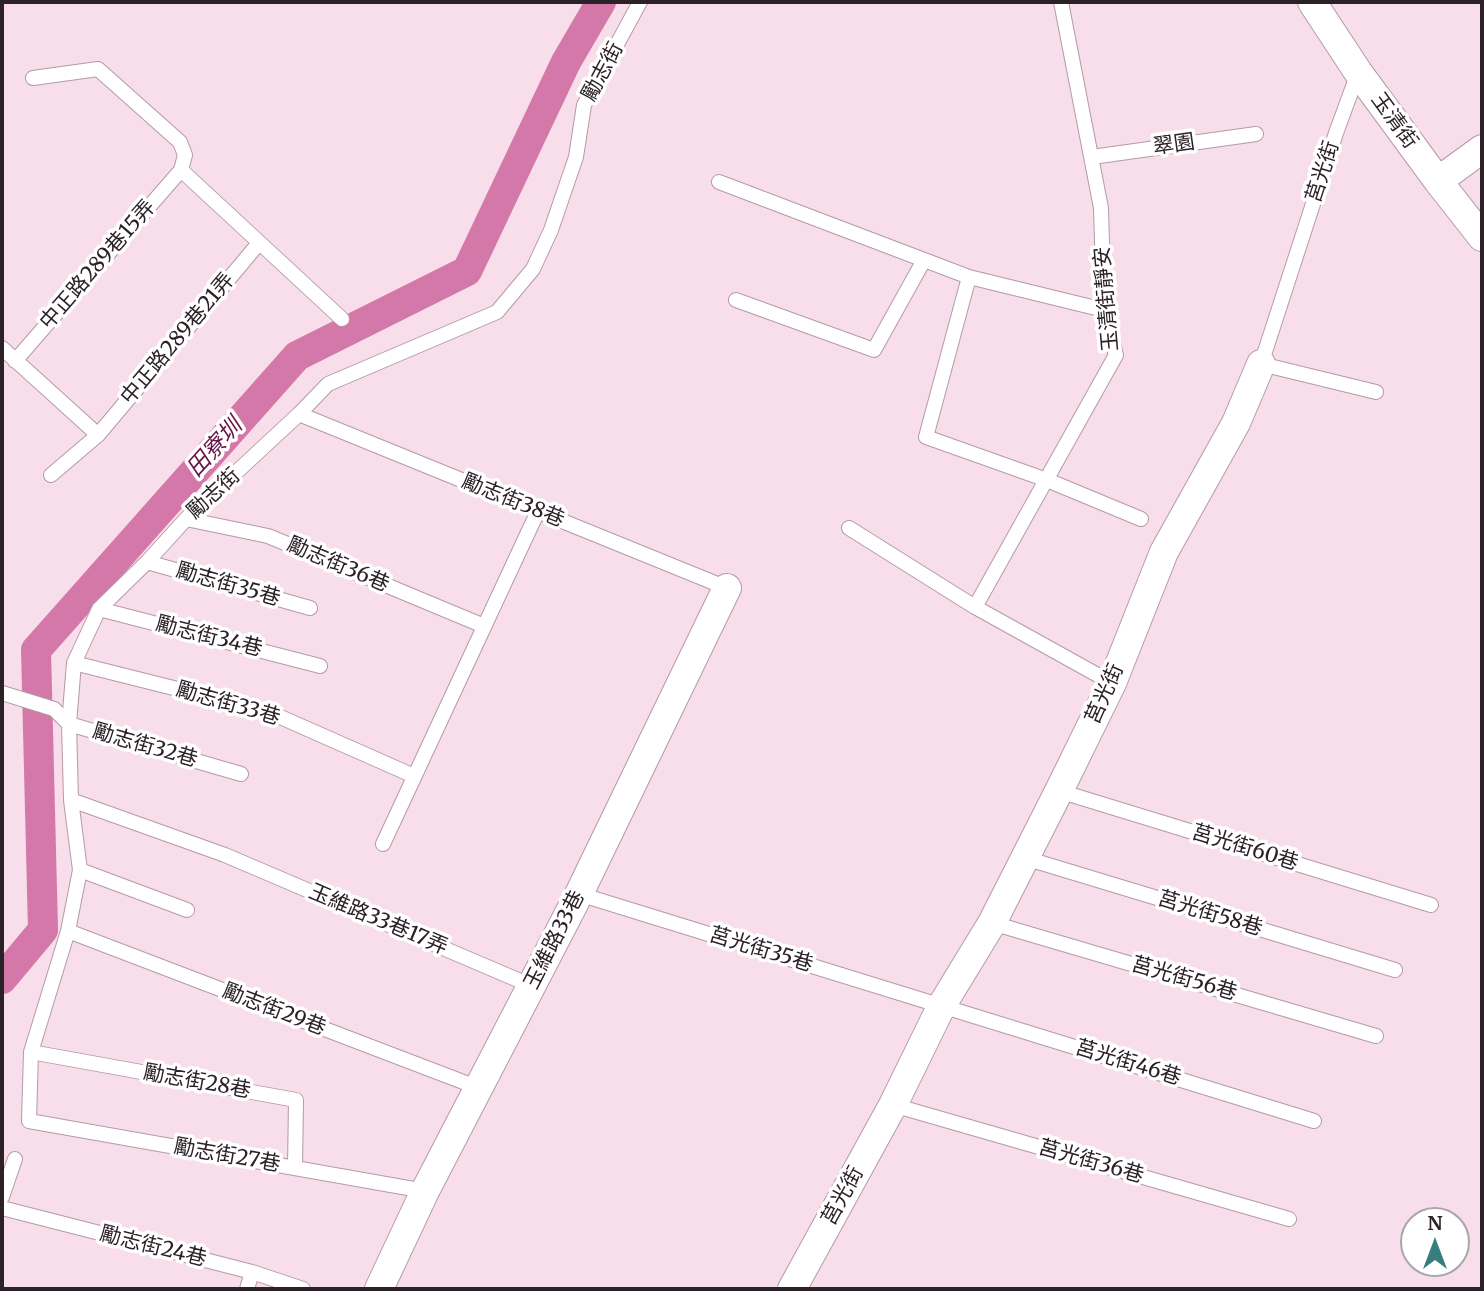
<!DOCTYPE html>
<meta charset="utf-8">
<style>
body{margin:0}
#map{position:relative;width:1484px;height:1291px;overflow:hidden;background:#f8ddea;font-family:Merriweather,serif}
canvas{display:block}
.frame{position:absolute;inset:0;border:4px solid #2b2126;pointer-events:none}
.north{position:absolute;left:1400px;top:1207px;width:70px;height:70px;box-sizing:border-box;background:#fff;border:2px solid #aaa6a8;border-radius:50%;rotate:0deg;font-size:19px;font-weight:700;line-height:28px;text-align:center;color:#2b2126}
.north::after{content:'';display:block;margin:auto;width:24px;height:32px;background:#367e80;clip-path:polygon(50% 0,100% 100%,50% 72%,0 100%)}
</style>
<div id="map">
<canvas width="1484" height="1291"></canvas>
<div class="frame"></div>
<div class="north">N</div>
</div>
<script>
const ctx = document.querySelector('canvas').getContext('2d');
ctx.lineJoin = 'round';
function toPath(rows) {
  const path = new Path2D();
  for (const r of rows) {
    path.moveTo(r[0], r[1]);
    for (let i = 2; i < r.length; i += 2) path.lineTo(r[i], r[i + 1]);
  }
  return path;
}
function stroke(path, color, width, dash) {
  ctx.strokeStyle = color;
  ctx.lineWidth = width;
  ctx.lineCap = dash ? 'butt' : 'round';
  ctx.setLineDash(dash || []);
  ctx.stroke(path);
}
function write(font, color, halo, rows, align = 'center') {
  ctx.font = font + ' Merriweather,"Noto Sans TC",serif';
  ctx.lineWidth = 7;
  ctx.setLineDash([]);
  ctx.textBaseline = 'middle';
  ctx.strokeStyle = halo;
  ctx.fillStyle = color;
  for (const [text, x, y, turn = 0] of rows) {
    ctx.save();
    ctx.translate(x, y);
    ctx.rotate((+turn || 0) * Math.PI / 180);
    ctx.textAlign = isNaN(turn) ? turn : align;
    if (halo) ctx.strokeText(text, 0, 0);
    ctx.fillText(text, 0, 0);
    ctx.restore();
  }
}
stroke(toPath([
 [2,979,43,930,36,650,297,356,467,271,566,62,601,2]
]), '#d478a9', 30);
const service = toPath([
 [1358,73,1336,133,1261,364,1376,392],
 [1092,157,1256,134],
 [181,170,342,319],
 [719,182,969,277,1104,310],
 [969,277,926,437,1047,480,1141,519],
 [736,300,874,350,924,260],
 [2,348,98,435,51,475],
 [15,361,181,170,185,155,180,142,98,69,33,78],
 [299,414,727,588],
 [98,435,259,243],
 [186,519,268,536,484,626],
 [849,528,975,607,1112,683],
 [147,562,310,608],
 [975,607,1116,355,1104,310,1101,208,1061,2],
 [99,609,320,666],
 [74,663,269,712,414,776],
 [2,693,54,709,69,724,241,774],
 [1059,791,1431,905],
 [71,800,225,855,532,986],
 [383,844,538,511],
 [1025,858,1395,970],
 [80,870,187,910],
 [579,894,1314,1121],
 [992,923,1376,1036],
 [68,931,479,1088],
 [31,1052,296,1100,295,1168],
 [893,1105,1289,1219],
 [425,1191,29,1121,31,1052,68,931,80,870,71,800,69,724,74,663,99,609,147,562,186,519,299,414,328,384,497,312,533,269,551,230,576,157,584,105,640,2],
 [2,1197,15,1159],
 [2,1208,252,1272,303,1289],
 [247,1289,252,1272]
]);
const minor = toPath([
 [1312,2,1358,72,1438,181,1482,237],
 [1438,181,1482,149],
 [379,1289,425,1191,579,894,727,588],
 [792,1289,893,1105,942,1005,992,923,1059,791,1112,683,1164,552,1236,423,1261,364]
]);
stroke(service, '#b39ba6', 16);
stroke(minor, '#b39ba6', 30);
stroke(service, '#fff', 14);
stroke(minor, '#fff', 28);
write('21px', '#2b2126', '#fff', [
 ["勵志街",603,72,-62],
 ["玉清街",1394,121,54],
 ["翠園",1174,145,-8],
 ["莒光街",1323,172,-72],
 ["中正路289巷15弄",98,265,-49],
 ["玉清街靜安",1107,299,-95],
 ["中正路289巷21弄",178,339,-50],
 ["勵志街",214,494,-43],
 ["勵志街38巷",513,501,22],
 ["勵志街36巷",338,565,23],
 ["勵志街35巷",228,585,16],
 ["勵志街34巷",209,637,14],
 ["莒光街",1105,694,-66],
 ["勵志街33巷",228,704,16],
 ["勵志街32巷",145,746,16],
 ["莒光街60巷",1245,848,17],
 ["莒光街58巷",1210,914,17],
 ["玉維路33巷17弄",378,920,23],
 ["玉維路33巷",555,940,-63],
 ["莒光街35巷",761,950,17],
 ["莒光街56巷",1184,979,16],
 ["勵志街29巷",274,1010,21],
 ["莒光街46巷",1128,1063,17],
 ["勵志街28巷",197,1082,10],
 ["勵志街27巷",227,1156,10],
 ["莒光街36巷",1091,1162,16],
 ["莒光街",843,1196,-61],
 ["勵志街24巷",153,1247,14]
]);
write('italic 23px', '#661447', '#fff', [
 ["田寮圳",215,448,-48]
]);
</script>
